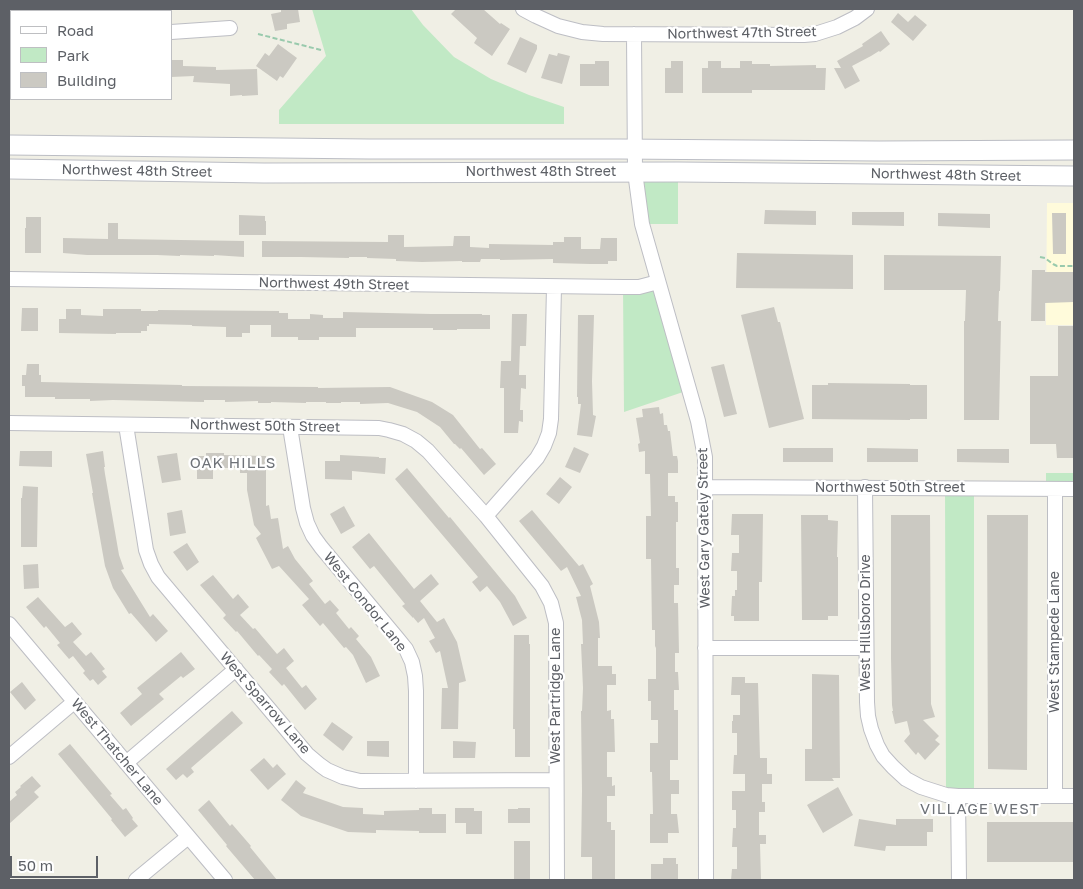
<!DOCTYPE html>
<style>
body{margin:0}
#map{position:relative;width:1083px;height:889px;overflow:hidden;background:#f0efe5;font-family:"Golos Text",sans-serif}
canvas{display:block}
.frame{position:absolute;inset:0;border:10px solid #5d6066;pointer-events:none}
.legend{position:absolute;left:10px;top:10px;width:162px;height:90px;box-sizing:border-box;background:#fff;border:1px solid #bebfc2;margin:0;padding:6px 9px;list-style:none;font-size:15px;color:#5d6066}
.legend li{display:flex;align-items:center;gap:10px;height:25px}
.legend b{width:25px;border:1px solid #bebfc2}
.scale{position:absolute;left:10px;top:856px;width:88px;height:22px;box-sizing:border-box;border:2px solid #5d6066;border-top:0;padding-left:6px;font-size:15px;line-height:18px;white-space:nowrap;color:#5d6066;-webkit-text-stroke:4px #fff;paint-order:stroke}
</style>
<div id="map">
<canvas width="1083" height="889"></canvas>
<div class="frame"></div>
<ul class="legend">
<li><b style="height:6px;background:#fff"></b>Road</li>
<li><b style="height:14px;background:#c1e9c5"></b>Park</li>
<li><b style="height:14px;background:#cbc9c2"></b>Building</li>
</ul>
<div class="scale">50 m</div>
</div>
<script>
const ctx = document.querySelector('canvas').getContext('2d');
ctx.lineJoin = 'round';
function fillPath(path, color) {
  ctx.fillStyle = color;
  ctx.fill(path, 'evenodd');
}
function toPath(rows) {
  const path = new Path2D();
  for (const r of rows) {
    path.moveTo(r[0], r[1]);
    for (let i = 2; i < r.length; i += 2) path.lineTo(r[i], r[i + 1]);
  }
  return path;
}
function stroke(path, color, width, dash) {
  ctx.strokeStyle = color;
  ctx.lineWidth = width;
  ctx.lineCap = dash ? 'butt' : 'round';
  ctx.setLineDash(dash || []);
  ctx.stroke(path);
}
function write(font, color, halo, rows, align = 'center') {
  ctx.font = font + ' "Golos Text",sans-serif';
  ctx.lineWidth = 4.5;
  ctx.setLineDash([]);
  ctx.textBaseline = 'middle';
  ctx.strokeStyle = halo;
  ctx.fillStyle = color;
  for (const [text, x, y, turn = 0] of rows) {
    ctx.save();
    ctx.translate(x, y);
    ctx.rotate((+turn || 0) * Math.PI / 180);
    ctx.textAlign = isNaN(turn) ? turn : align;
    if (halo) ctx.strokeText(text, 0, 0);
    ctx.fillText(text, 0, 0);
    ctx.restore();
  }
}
fillPath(toPath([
 [1047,203,1074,203,1074,325,1046,325]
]), '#fffbdb');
fillPath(toPath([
 [312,9,411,9,423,25,454,57,491,79,529,95,564,107,564,124,279,124,279,110,326,56],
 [635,172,678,172,678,224,642,224],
 [658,282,689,390,624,412,623,287],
 [1046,473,1074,473,1074,489,1046,489],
 [945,488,974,488,974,796,946,795]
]), '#c1e9c5');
fillPath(toPath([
 [281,9,298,9,300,22,287,24,287,29,275,31,271,14,281,12],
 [456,9,483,9,500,24,501,23,510,29,492,56,474,43,477,38,451,14],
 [898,13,908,22,915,15,927,25,913,41,891,22],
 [881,31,890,44,880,52,879,51,871,56,852,66,860,81,845,89,834,68,841,68,837,61,863,46,862,44],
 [520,37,537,45,537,49,526,73,507,64],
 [278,44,297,58,283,78,280,76,277,81,256,66,265,53,269,56],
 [558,53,570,56,562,84,541,78,549,54,557,56],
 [171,60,183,60,183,66,216,67,216,70,257,69,258,95,242,96,242,95,230,96,230,84,193,82,194,76,171,77],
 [595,61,609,61,609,86,580,86,580,64,595,64],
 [671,61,683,61,683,93,665,93,665,68,671,68],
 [708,61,721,61,721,68,740,68,740,61,752,61,752,64,770,64,770,66,816,65,816,68,826,68,825,90,752,90,752,93,702,93,702,68,708,68],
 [765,210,816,211,816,225,764,224],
 [852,212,904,212,904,226,852,225],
 [938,213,990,214,990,228,938,226],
 [1052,213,1066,213,1066,254,1053,254],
 [239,215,265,216,265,221,266,221,266,235,239,235],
 [26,217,41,217,41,253,25,253,25,228,26,228],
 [108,223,118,223,118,239,244,241,244,257,214,255,214,256,180,255,180,256,157,255,87,255,63,253,63,238,108,239],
 [388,235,404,235,404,247,453,246,454,236,470,236,470,247,489,248,489,244,553,245,553,242,564,242,564,237,581,237,581,249,600,249,601,238,617,238,617,261,608,261,608,264,590,264,553,263,553,259,500,260,500,259,481,259,480,262,462,262,462,261,422,262,396,261,396,259,367,258,367,257,349,257,349,258,301,257,262,257,262,241,388,242],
 [737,253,853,255,853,289,736,288],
 [884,255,1001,256,1000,291,999,291,998,321,1001,321,999,420,964,420,964,321,965,321,966,290,884,290],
 [1032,270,1045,270,1045,272,1074,272,1074,302,1045,303,1045,321,1031,321],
 [774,307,778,322,780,322,804,419,769,428,741,315],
 [22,308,38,308,38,331,21,331],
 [66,309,81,309,81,315,103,316,103,309,141,309,141,311,158,311,158,310,279,311,279,313,288,313,288,319,310,319,310,314,323,315,323,318,343,318,343,312,431,314,482,314,482,315,490,315,490,329,457,329,457,330,433,330,433,328,356,328,356,337,319,337,319,340,298,340,298,337,271,337,271,325,250,325,250,333,242,333,242,337,226,337,226,327,192,326,192,325,149,324,149,326,147,326,147,331,141,331,141,333,116,333,116,334,59,333,59,319,66,319],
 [512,314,527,314,526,346,520,346,519,375,526,375,526,389,521,388,520,410,523,410,523,422,519,421,518,433,504,433,504,388,500,388,501,361,511,361],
 [578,315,594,315,592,381,593,415,596,416,592,437,577,435,581,404,578,404,578,397,577,397],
 [1058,326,1074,326,1074,458,1057,458,1056,444,1030,444,1030,376,1058,376],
 [27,364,39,364,39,375,41,375,41,382,182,385,182,386,318,387,318,388,390,387,432,402,453,415,480,449,482,448,496,464,484,475,461,448,460,449,455,444,454,444,440,427,417,412,388,403,360,404,360,402,341,402,341,403,326,403,326,402,306,402,306,403,271,402,271,403,258,403,258,401,225,402,225,400,204,400,204,402,113,400,90,401,90,399,55,399,55,397,25,397,25,386,22,386,22,375,26,375],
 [724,364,737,414,724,417,711,367],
 [828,383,910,384,910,385,927,385,927,419,910,419,910,420,812,419,812,385,828,385],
 [659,407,660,414,663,413,664,425,667,425,668,431,670,431,673,456,677,456,678,461,678,473,668,473,668,496,675,496,675,502,678,502,678,522,676,522,676,568,679,568,679,585,674,585,674,603,678,603,679,653,675,653,675,672,678,672,679,690,674,690,674,710,678,710,678,760,670,760,670,780,679,780,679,794,671,794,671,814,677,814,679,833,668,833,668,843,650,843,650,814,653,814,652,772,650,772,650,743,658,743,658,720,651,720,651,701,648,701,648,679,656,679,656,648,655,646,655,630,652,630,651,559,646,559,646,516,651,516,650,474,645,474,645,451,639,452,638,444,640,443,636,418,643,417,642,409],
 [574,447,589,454,580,473,565,467],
 [783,448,833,448,833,462,783,462],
 [867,448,918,449,918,462,867,462],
 [957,449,1009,449,1009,463,957,462],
 [20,451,52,451,52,467,19,466],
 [103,451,105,467,104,467,105,474,119,555,124,569,121,570,150,617,153,614,168,631,156,642,131,613,129,614,113,588,105,566,92,493,93,493,86,454],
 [177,453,181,480,162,483,157,456],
 [206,453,224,453,224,455,266,456,266,506,269,505,271,519,278,518,283,549,288,546,295,559,313,581,309,584,325,604,330,600,339,610,336,613,349,629,351,627,359,636,356,639,371,657,380,676,366,683,353,655,346,647,344,648,323,623,320,626,302,605,309,599,279,566,272,569,256,538,261,534,254,525,247,490,247,473,240,473,240,468,213,468,213,479,197,479,197,456,206,456],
 [340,455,379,457,379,458,386,458,385,474,352,471,352,480,325,479,325,461,340,461],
 [407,468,449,518,450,517,515,596,527,618,513,626,500,602,487,586,480,592,472,582,478,577,395,479],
 [560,477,572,487,559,504,546,494],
 [23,486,38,487,37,547,21,547,21,498,22,498],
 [344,506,355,526,341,534,330,514],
 [182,510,186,533,170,536,167,513],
 [532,510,579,566,583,564,593,584,590,586,599,622,600,638,598,638,598,666,612,666,612,674,616,674,616,685,607,685,607,711,611,710,611,719,614,719,615,752,607,752,607,777,612,777,612,786,615,785,615,796,607,796,607,822,611,822,611,830,615,830,615,880,592,880,592,857,581,857,582,791,581,711,582,711,583,688,581,644,583,644,582,620,576,597,581,596,567,567,561,571,519,521],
 [732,514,763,514,762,582,759,582,759,621,734,621,734,616,731,616,732,596,735,596,735,590,737,590,737,571,731,571,732,553,739,553,739,535,731,535],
 [801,515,828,515,828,520,838,521,837,557,838,557,838,616,828,616,828,620,802,620],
 [891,515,930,515,931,704,935,717,923,720,939,736,935,740,940,744,925,760,918,752,916,755,904,741,910,734,907,721,895,724,892,711,893,711,892,705,891,658],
 [987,515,1028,515,1027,770,988,769],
 [369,533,414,589,431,574,439,584,420,601,437,622,444,618,457,642,466,681,459,683,458,729,441,729,442,688,448,688,440,651,436,653,429,641,435,638,424,618,418,623,413,617,413,618,402,606,405,604,374,566,370,569,352,547],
 [187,543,199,562,187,571,173,552],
 [38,564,39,588,24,589,23,565],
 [213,575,233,599,238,594,249,607,240,615,253,629,255,628,277,654,284,648,294,661,286,668,302,688,306,685,317,699,305,710,284,684,282,686,269,672,272,669,259,655,258,656,237,631,236,632,223,618,226,615,200,585],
 [38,597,65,627,72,622,82,634,73,642,86,656,91,652,105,669,102,671,107,677,98,685,93,679,90,681,83,673,85,671,73,656,69,659,57,645,60,643,46,626,44,628,26,607],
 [514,635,529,635,529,644,530,644,530,757,515,757,515,729,513,729],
 [181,652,195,669,183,678,181,676,159,694,164,699,131,726,120,713,142,694,137,688],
 [812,674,839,675,840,778,832,778,834,781,805,781,805,749,812,749],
 [732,677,745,677,745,683,758,683,760,758,767,758,767,774,772,774,772,784,762,784,762,802,765,802,765,812,759,812,759,835,766,835,766,844,760,844,761,880,731,880,732,869,737,869,737,847,732,847,733,828,736,828,736,810,732,810,732,791,745,791,745,774,733,774,734,755,737,755,737,733,732,733,732,721,733,721,733,715,740,715,740,695,731,695],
 [22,682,36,700,25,710,10,692],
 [232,711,243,723,191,768,194,772,187,778,183,774,176,780,166,769],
 [332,722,353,737,343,751,323,735],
 [367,741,389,741,389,757,367,756],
 [453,741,476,742,475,758,453,758],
 [70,744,112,794,110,795,123,810,126,808,133,818,132,819,138,826,125,837,111,820,112,819,58,754],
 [264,758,273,768,277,764,286,774,268,790,250,770],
 [32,776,41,786,34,792,39,797,9,824,9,802,17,795,15,792,21,787,20,786],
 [296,780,306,788,303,793,343,807,363,808,363,814,384,815,384,811,419,810,419,808,432,808,432,814,446,814,446,833,419,833,419,831,376,830,376,833,348,832,301,816,281,800],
 [838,787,853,815,823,833,807,805],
 [209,800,230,826,232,824,251,846,250,847,277,880,255,880,226,846,227,845,198,810],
 [455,808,474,808,474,811,482,811,482,834,466,834,466,823,455,823],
 [518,808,530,808,530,823,508,823,508,809,518,809],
 [859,819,896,825,896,819,933,819,933,832,927,832,927,846,886,846,885,851,854,846],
 [987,822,1074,822,1074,862,987,862],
 [514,841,530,841,530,880,514,880],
 [663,858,676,858,676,864,678,864,678,880,651,880,651,864,663,864]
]), '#cbc9c2');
const minor = toPath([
 [523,9,536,16,558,26,582,32,603,34,804,35,815,34,837,27,855,18,867,9],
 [171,32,230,28],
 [9,33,11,33],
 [634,34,635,172,642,224,698,421,705,457,706,880],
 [9,279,623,287,639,287,658,282],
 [9,423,379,428,389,430,403,434,416,441,428,451,486,516,542,586,551,603,556,623,557,880],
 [126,425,146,550,151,564,158,577,307,754,320,765,327,770,343,777,360,781,556,780],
 [290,427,303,508,307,523,313,536,321,547,397,638,406,649,412,662,415,676,416,691,416,781],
 [706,487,1074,489],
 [865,487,867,702,868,716,871,729,877,745,883,756,893,767,906,779,921,787,946,795,958,796,1074,796],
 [1055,489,1055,796],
 [486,516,537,458,544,446,549,433,551,419,554,287],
 [9,624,225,880],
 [705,648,866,648],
 [9,757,74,702],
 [126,763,236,669],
 [958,796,959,880],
 [136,880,188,837]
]);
const secondary = toPath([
 [9,145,369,149,619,149,879,151,1074,150],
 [9,169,264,173,678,172,1074,176]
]);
stroke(minor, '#bdbec4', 16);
stroke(secondary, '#bbbdc4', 21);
stroke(toPath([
 [258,34,321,50],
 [1040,257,1045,258,1053,264,1057,266,1074,266]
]), '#99caad', 2, [5, 2.5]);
stroke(minor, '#fff', 14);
stroke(secondary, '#fff', 19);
write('14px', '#5d6066', '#fff', [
 ["Northwest 47th Street",742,33,-1],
 ["Northwest 48th Street",137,171,1],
 ["Northwest 48th Street",541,172],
 ["Northwest 48th Street",946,175,1],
 ["Northwest 49th Street",334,284,1],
 ["Northwest 50th Street",265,426,1],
 ["Northwest 50th Street",890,488],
 ["West Gary Gately Street",704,528,-91],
 ["West Condor Lane",365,602,51],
 ["West Hillsboro Drive",866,623,-90],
 ["West Stampede Lane",1055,642,-90],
 ["West Partridge Lane",556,696,-90],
 ["West Sparrow Lane",265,703,49],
 ["West Thatcher Lane",117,752,50]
]);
ctx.letterSpacing = '1px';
write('15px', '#6e7278', '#fff', [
 ["OAK HILLS",233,463],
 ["VILLAGE WEST",980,809]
]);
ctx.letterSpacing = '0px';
</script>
